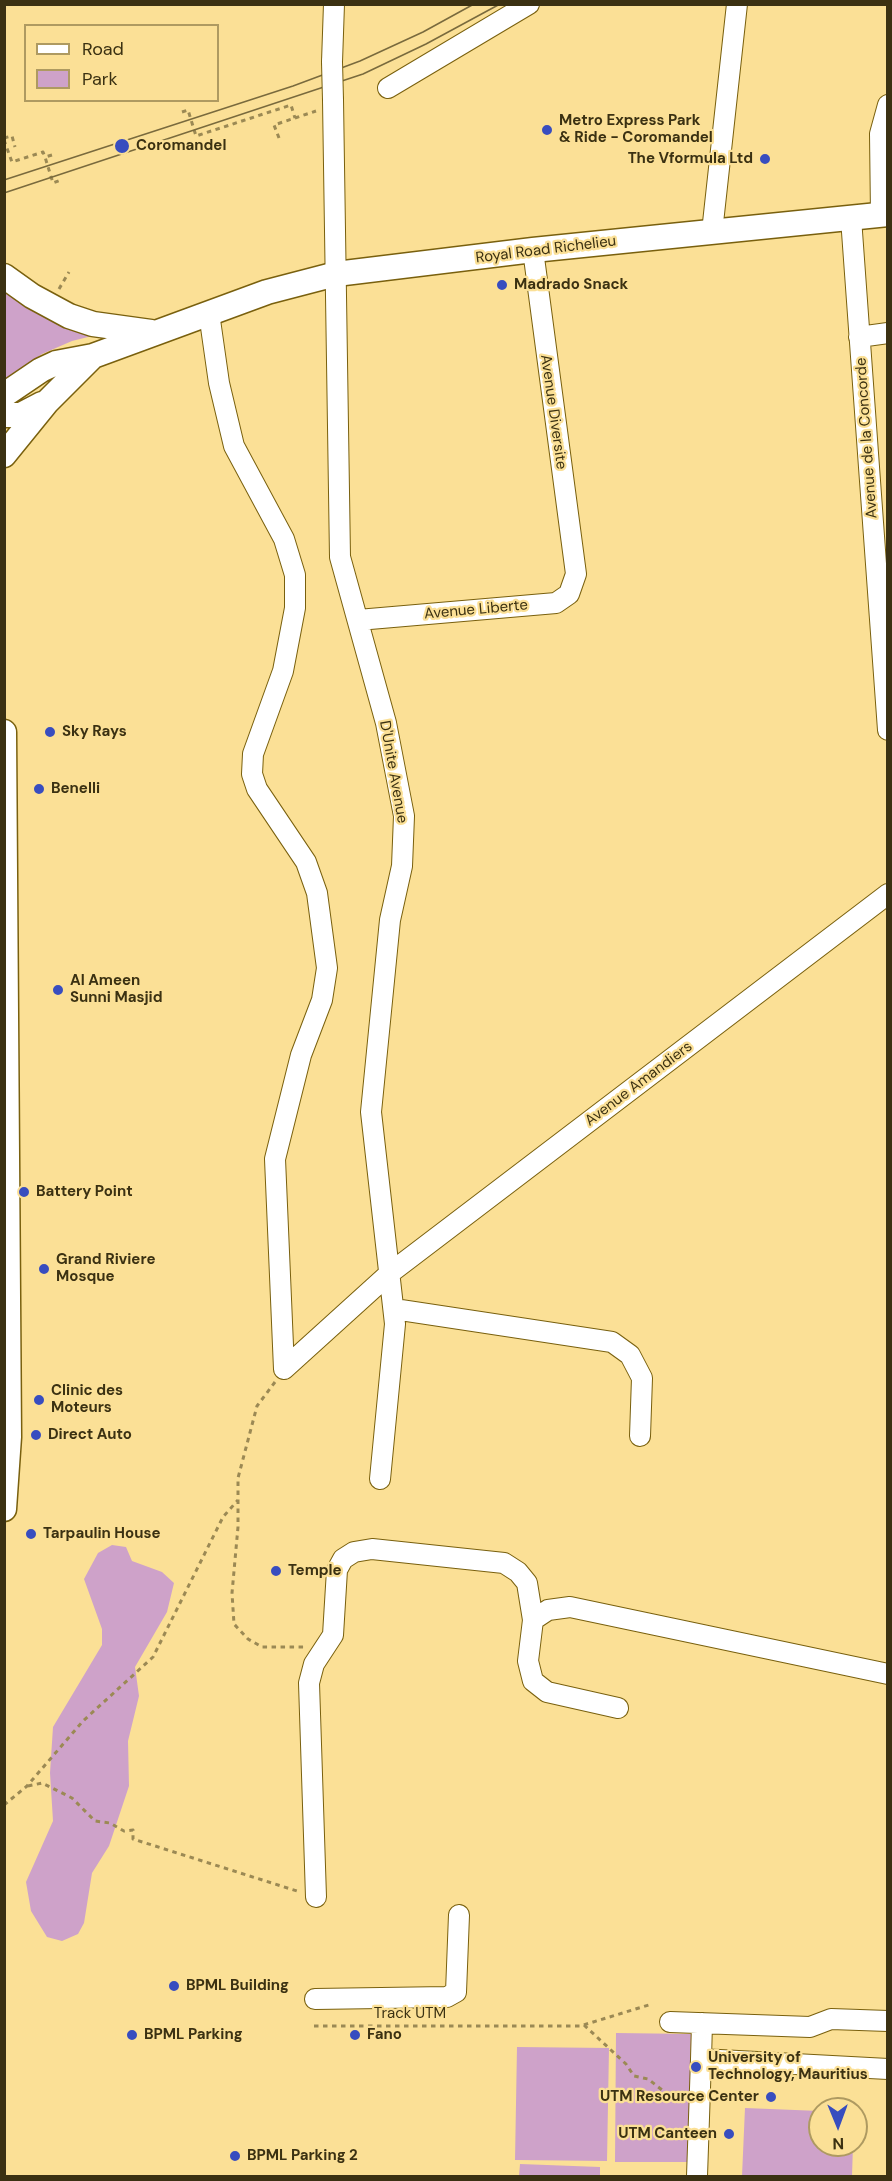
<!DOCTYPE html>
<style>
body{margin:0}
#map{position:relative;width:892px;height:2181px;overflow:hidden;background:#fbe096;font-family:"DM Sans",sans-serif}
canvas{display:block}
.frame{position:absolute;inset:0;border:6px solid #3b3112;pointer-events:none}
.legend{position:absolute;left:24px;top:24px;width:195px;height:78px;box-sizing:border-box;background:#fbe096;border:2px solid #ae9a61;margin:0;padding:8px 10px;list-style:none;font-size:18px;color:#3b3112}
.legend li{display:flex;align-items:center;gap:12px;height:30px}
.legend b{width:30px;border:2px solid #ae9a61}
.north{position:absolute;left:808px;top:2097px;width:60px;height:60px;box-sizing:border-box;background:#fbe096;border:2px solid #ae9a61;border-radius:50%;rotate:179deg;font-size:16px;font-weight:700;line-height:24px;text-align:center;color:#3b3112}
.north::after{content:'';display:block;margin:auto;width:21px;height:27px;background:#384dbf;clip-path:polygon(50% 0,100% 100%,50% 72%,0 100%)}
</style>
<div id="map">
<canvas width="892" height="2181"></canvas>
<div class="frame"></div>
<ul class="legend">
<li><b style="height:8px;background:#fff"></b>Road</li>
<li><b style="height:16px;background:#cea2c9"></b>Park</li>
</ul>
<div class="north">N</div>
</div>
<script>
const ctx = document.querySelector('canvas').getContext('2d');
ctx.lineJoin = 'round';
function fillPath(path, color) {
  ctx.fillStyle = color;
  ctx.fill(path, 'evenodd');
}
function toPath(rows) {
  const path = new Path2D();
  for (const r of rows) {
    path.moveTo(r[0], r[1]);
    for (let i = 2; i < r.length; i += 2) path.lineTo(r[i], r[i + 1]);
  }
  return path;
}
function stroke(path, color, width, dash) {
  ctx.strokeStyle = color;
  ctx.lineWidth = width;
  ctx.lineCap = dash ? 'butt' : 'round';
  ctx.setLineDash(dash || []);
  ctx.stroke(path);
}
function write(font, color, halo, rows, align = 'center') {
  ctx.font = font + ' "DM Sans",sans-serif';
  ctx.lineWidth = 4.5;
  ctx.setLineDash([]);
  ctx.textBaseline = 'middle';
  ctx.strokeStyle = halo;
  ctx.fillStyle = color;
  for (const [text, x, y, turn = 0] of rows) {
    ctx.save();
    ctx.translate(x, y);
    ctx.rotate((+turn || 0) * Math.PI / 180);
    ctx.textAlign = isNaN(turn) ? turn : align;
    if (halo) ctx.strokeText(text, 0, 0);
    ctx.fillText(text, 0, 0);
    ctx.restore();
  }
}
fillPath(toPath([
 [4,283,100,334,72,341,42,354,20,369,5,385],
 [112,1545,126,1547,132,1561,162,1572,174,1583,167,1612,135,1667,139,1696,128,1741,129,1786,109,1846,92,1873,84,1923,78,1934,62,1941,47,1937,31,1911,26,1882,53,1821,50,1773,53,1727,102,1645,102,1629,84,1579,98,1553],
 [616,2033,691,2034,689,2162,615,2162],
 [517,2047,609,2048,607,2161,515,2160],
 [745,2108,820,2111,820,2145,853,2145,852,2176,742,2176],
 [520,2164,600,2167,600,2176,519,2176]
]), '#cea2c9');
const minor = toPath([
 [332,62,334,4],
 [388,88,529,4],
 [333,100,340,557,386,723,404,816,402,866,390,920,371,1112,395,1324,380,1479],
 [881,215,880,134,888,105],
 [851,218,888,730],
 [712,232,737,4],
 [209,313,219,383,234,446,284,539,295,575,295,608,283,671,253,754,252,774,257,789,306,862,317,893,327,968,322,1000,301,1055,275,1159,284,1369],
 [859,337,888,333],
 [358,620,556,603,569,594,576,574,533,250],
 [394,1309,612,1342,630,1355,642,1378,640,1436],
 [284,1369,390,1273,888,894],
 [618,1708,547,1692,533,1681,528,1661,533,1620,548,1610,570,1607,888,1674],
 [316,1897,309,1683,314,1664,333,1635,337,1570,343,1559,354,1552,372,1549,504,1563,518,1572,527,1583,533,1620],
 [315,1999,447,1997,456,1992,459,1915],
 [670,2022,810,2027,831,2019,888,2021],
 [701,2059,702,2023],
 [697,2176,701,2059,888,2069]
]);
const major = toPath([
 [4,276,32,296,69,316,93,324,151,332],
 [4,395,41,370,56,363,93,356,267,292,336,274,533,250,888,214],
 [4,415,21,415,42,404],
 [4,455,47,402,93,356],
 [4,732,9,1437,4,1509]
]);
stroke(minor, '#79600e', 22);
stroke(major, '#79600e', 27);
stroke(toPath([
 [182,112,188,110,196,136,291,105,295,118],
 [4,138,12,136,15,147],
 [279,138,274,125,316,111],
 [4,140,12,162,43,152,45,157],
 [52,155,45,157,53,183,61,180],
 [59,289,69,272],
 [275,1382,257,1406,238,1478,238,1527,232,1593,234,1624,248,1639,262,1647,305,1647],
 [28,1786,42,1783,72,1798,95,1821,110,1823,124,1831,133,1830,133,1839,297,1891],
 [4,1805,27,1786,83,1721,153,1657,223,1517,238,1500],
 [584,2025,626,2064,634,2076,648,2079,666,2093,681,2097],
 [314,2026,580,2026,652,2004]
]), '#9b8954', 3, [4.5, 4.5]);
stroke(minor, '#fff', 20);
stroke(major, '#fff', 24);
stroke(toPath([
 [4,180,293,86,360,61,423,32,474,4],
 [4,193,363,74,426,44,500,4]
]), '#796a3d', 1.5);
const minorBridge = toPath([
 [332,62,333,100]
]);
stroke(minorBridge, '#79600e', 22, []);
stroke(minorBridge, '#fff', 20);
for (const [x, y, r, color] of [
 [547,130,6,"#384dbf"],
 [122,146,8,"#384dbf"],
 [765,159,6,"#384dbf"],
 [502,285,6,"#384dbf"],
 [50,732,6,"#384dbf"],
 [39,789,6,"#384dbf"],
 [58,990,6,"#384dbf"],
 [24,1192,6,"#384dbf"],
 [44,1269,6,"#384dbf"],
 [39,1400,6,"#384dbf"],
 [36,1435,6,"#384dbf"],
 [31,1534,6,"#384dbf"],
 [276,1571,6,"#384dbf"],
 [174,1986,6,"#384dbf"],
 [132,2035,6,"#384dbf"],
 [355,2035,6,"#384dbf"],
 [696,2067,6,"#384dbf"],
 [771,2097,6,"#384dbf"],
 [729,2134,6,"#384dbf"],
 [235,2156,6,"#384dbf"]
]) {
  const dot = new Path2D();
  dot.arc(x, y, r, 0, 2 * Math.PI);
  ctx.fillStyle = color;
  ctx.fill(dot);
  stroke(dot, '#fbe096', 2);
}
write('bold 15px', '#3b3112', '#fbe096', [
 ["Metro Express Park",559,121],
 ["& Ride - Coromandel",559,138],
 ["Coromandel",136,146],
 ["The Vformula Ltd",753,159,"right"],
 ["Madrado Snack",514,285],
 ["Sky Rays",62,732],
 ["Benelli",51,789],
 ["Al Ameen",70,981],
 ["Sunni Masjid",70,998],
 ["Battery Point",36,1192],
 ["Grand Riviere",56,1260],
 ["Mosque",56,1277],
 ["Clinic des",51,1391],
 ["Moteurs",51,1408],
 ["Direct Auto",48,1435],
 ["Tarpaulin House",43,1534],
 ["Temple",288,1571],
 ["BPML Building",186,1986],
 ["BPML Parking",144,2035],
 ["Fano",367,2035],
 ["University of",708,2058],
 ["Technology, Mauritius",708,2075],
 ["UTM Resource Center",759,2097,"right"],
 ["UTM Canteen",717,2134,"right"],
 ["BPML Parking 2",247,2156]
], 'left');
write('15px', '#3b3112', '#fbe096', [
 ["Royal Road Richelieu",546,250,-7],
 ["Avenue Diversite",553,412,82],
 ["Avenue de la Concorde",867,438,-94],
 ["Avenue Liberte",476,610,-5],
 ["D'Unite Avenue",393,772,80],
 ["Avenue Amandiers",639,1084,-37],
 ["Track UTM",410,2014]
]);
</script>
